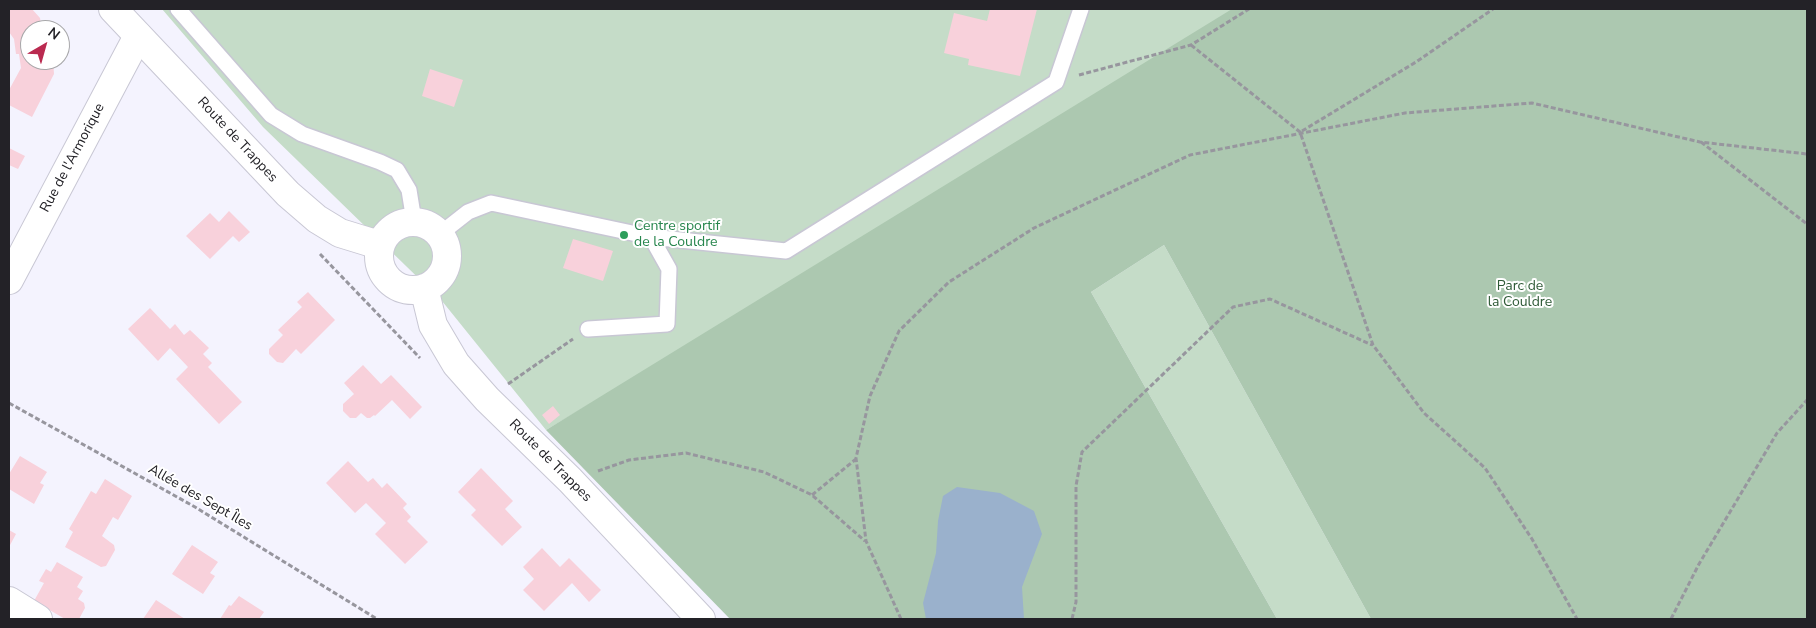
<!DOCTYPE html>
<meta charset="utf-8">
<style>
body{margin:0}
#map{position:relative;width:1816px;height:628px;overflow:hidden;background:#f4f3fe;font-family:"Nunito Sans",sans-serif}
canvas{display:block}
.frame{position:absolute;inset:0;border:10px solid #232227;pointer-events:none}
.north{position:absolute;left:20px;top:20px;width:50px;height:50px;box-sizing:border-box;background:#fff;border:1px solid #a7a7a9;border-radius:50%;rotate:38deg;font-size:14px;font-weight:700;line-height:20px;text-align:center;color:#232227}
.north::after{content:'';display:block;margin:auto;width:18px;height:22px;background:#ba2a50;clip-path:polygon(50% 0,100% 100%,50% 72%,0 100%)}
</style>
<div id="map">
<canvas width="1816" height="628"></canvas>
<div class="frame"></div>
<div class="north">N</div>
</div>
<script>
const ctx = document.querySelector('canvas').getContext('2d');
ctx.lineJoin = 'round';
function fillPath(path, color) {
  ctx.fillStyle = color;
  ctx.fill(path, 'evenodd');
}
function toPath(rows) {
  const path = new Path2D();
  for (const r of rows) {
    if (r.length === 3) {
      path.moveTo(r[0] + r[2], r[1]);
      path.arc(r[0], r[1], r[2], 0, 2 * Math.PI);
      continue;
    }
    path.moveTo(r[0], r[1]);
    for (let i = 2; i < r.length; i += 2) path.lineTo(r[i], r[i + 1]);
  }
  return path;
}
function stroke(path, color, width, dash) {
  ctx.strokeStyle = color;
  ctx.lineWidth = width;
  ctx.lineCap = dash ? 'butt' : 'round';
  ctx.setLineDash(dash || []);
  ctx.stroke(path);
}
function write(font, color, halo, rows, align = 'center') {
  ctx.font = font + ' "Nunito Sans",sans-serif';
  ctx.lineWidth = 4;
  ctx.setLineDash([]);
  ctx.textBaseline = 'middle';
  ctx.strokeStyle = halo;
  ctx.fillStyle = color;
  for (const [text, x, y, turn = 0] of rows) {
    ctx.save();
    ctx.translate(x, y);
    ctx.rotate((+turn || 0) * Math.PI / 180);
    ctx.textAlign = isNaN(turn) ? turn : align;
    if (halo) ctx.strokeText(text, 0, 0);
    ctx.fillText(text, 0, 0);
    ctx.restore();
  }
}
fillPath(toPath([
 [162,9,1253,9,546,430,442,301,263,127],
 [1164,245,1371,619,1277,619,1091,292]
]), '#c5dcc8');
fillPath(toPath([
 [1232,9,1807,9,1807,619,1371,619,1164,245,1091,292,1277,619,730,619,546,430]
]), '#acc8b0');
fillPath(toPath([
 [957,487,1000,493,1034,511,1042,534,1022,587,1024,619,926,619,923,603,936,553,938,521,943,496]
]), '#9ab1cc');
fillPath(toPath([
 [9,9,32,9,40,18,42,30,30,30,30,60,53,60,54,74,32,117,9,105,9,90,21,68,19,54,16,54,14,39,9,32],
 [990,9,1037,9,1020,76,968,65,969,59,944,53,954,13,987,21],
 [430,69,463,80,454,107,422,96],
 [9,148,25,156,18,169,9,165],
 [229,211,250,232,239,242,233,236,210,259,186,236,210,213,219,222],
 [573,239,613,251,603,281,563,268],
 [308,292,335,320,301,354,296,349,283,363,277,362,269,354,269,349,283,335,278,330,302,307,297,302],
 [150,308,170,329,175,324,184,335,190,330,209,348,203,354,212,363,208,367,242,402,219,424,176,379,188,367,170,348,158,361,128,329],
 [363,365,381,384,391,375,422,407,410,419,392,400,375,416,374,415,370,418,367,418,361,413,356,418,350,418,343,411,343,404,354,394,344,383],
 [553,406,560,415,549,424,542,415],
 [20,456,47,472,40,483,44,485,34,504,9,489,9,474],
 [348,461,368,482,373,478,382,488,387,483,407,504,403,508,411,517,407,521,428,542,405,564,375,534,386,523,366,503,355,513,326,483],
 [481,468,513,501,505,509,522,527,502,546,471,515,476,510,458,492],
 [105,479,132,496,118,520,113,517,102,536,114,545,115,550,106,566,101,567,65,547,73,532,69,529,91,491,96,494],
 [9,530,16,534,9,547],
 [192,545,218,562,210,573,215,576,203,594,172,574],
 [542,548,560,567,569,558,601,590,589,602,572,583,544,611,523,590,534,579,523,567],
 [57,562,83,577,77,587,83,591,78,599,84,603,85,608,79,619,65,619,34,601,44,583,39,581,46,569,51,572],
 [239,596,264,612,259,619,220,619,229,605,231,606],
 [156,600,185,619,143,619]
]), '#f8d1db');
const service = toPath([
 [178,9,271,115,302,134,380,162,397,170,409,190,414,221],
 [440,234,468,212,491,203,651,237,669,269,667,324,588,329],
 [651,237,786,251,1056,82,1081,9]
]);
const minor = toPath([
 [9,280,138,36],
 [9,601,38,619]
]);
const tertiary = toPath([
 [113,9,288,194,317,219,340,233,379,245],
 [413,256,34],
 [424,288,433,325,456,364,487,399,570,480,701,619]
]);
stroke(service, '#c8c7d4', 18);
stroke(minor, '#c8c7d4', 30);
stroke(tertiary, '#c8c7d4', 30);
stroke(toPath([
 [1191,45,1300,132,1373,345,1424,413,1485,468,1532,539,1577,619],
 [1079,75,1191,45,1249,9],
 [1302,131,1416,62,1493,9],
 [1701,142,1807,224],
 [320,254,420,358],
 [508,384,573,339],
 [9,403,195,507,377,619],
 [598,471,629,460,686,453,764,472,812,495,865,541],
 [812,495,856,459],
 [901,619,866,541,856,458,870,396,899,331,949,282,1034,228,1190,155,1405,113,1532,103,1700,142,1807,154],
 [1072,619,1076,602,1076,486,1082,452,1233,307,1270,299,1372,345],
 [1671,619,1699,564,1777,433,1807,400]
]), '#97969e', 3, [5, 2.5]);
stroke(service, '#fff', 15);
stroke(minor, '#fff', 28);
stroke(tertiary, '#fff', 28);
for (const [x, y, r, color] of [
 [624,235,5,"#2e9e5b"]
]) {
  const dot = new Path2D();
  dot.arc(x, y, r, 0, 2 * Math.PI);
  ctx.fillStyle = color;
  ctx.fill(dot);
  stroke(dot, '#fff', 2);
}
write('14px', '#232227', '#fff', [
 ["Route de Trappes",237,140,47],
 ["Rue de l'Armorique",73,158,-62],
 ["Route de Trappes",550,461,45],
 ["Allée des Sept Îles",200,498,30]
]);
write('14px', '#27864d', '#fff', [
 ["Centre sportif",634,227],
 ["de la Couldre",634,243]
], 'left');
write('14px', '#2f5a37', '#fff', [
 ["Parc de",1520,287],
 ["la Couldre",1520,303]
]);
</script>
